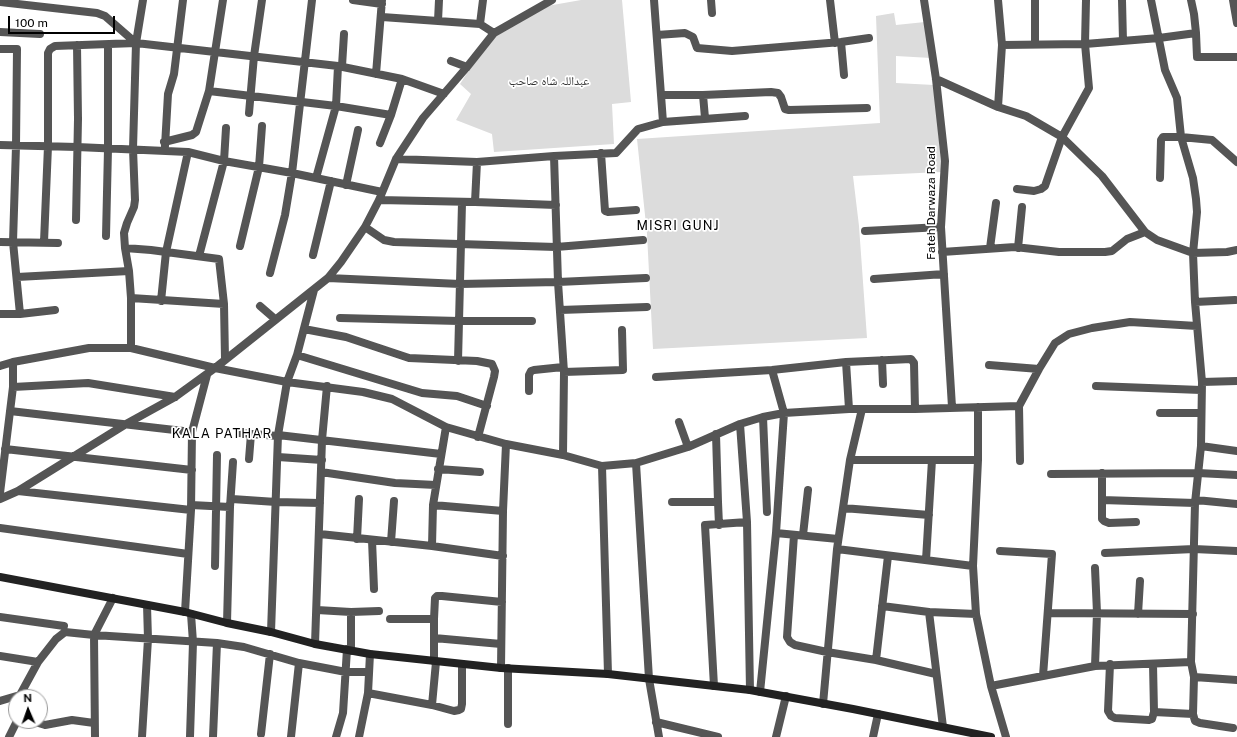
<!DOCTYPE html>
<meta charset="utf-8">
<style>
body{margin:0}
#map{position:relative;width:1237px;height:737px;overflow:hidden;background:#fff;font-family:"Public Sans",sans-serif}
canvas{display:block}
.north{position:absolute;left:8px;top:689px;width:40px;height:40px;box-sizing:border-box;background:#fff;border:1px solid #999;border-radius:50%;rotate:358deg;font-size:11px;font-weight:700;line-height:16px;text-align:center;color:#000}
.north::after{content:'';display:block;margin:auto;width:14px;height:18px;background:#000;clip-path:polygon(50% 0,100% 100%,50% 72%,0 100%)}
.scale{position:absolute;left:8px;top:16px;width:107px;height:18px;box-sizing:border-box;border:2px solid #000;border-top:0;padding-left:5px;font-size:12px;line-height:14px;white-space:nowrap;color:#000;-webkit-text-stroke:3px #fff;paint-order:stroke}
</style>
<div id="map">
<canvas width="1237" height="737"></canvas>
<div class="north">N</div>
<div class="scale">100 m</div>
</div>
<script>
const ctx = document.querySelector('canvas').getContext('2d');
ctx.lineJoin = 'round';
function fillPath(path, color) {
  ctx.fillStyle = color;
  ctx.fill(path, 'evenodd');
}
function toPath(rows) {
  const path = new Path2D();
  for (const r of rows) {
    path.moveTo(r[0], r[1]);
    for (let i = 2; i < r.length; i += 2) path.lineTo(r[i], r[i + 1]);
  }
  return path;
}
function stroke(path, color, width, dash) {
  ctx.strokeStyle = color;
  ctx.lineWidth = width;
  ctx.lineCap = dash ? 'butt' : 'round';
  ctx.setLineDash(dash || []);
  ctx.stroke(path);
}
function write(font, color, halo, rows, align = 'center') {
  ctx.font = font + ' "Public Sans","Noto Naskh Arabic",sans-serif';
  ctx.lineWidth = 3.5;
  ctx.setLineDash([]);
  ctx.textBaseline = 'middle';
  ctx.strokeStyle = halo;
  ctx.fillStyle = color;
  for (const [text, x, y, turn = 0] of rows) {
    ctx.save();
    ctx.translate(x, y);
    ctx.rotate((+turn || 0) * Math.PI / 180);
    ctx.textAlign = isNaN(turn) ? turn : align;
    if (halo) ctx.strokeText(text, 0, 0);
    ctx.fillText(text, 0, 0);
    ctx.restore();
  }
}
fillPath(toPath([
 [581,0,622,0,631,102,612,104,614,144,494,152,492,134,456,120,471,94,460,84,484,47,496,34,547,6],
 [894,13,896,25,925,22,931,58,896,56,896,83,934,85,942,172,853,176,859,226,867,338,653,349,647,234,637,139,880,123,876,16]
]), '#dcdcdc');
stroke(toPath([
 [353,0,382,4],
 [654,0,663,122],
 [711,0,712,13],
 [830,0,835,43],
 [924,0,936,79,945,161,941,227,952,407],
 [1122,0,1123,41],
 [1191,0,1194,14,1196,33],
 [1233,0,1237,23],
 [0,2,97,13,105,16,136,43,338,66,402,79,444,94],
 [382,17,480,24,494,33],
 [438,21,439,0],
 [480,24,483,0],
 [0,32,40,34],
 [657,35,685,33,693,37,697,48,732,51,841,42,869,38],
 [841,42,844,75],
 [136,43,143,0],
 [1035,44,1035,0],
 [1002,45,1085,44,1159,38,1196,33,1197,57,1237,57],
 [0,49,17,49,16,146,13,242,20,314],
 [451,61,467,67],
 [342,66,344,34],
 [376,74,382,0],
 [936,79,998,107,1026,116,1062,137,1102,176,1145,232,1157,240,1193,253,1227,252,1237,250],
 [209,91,336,106,391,115],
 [661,95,703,95,771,92,778,93,781,97,785,109,789,110,867,108],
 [703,95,705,118],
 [998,107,1002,45,998,0],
 [249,113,254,56,262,0],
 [164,142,192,135,196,132,209,91,223,0],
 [380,143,391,115,402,79],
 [0,145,77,147,188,152,224,161,292,173,382,192],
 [165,146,168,94,174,74,183,0],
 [601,153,605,211,608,212,636,210],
 [554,156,616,153,638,129,663,122,745,116],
 [396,159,477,162,554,156,558,282,564,372,563,455],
 [316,178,336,106,338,66],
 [1160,178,1161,140,1163,137,1181,137,1212,140,1237,162],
 [346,185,358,130],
 [1017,189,1034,191,1041,189,1045,186,1062,137,1089,88,1085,44,1086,0],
 [379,200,475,202,477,162],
 [475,202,556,205],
 [76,220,78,119,77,45],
 [365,227,384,240,394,242,556,247,643,240],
 [865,231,941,227],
 [106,236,108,149,108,45],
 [0,242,58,243],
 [44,242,48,146,48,53,50,49,55,46,136,43,133,149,135,200,134,207,127,223,124,233,125,248,129,271,131,298,131,348],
 [240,246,259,167,262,126],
 [125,248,151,250,219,259,224,304,225,359],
 [990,248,996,203],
 [1018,248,1022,207],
 [942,252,1015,247,1059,252,1105,252,1112,251,1127,239,1145,232],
 [313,255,331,181],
 [199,256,224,161,226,128],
 [270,273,285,215,292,173,312,0],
 [17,277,129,271],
 [328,278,460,284,558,282,646,278],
 [874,279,944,274],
 [131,298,224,304],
 [161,301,166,252,188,152],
 [1195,302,1235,300],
 [260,306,275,319],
 [560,310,647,307],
 [0,314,20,314,55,310],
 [340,318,459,321,532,321],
 [304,329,346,337,409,358,477,361,492,364,495,371,494,377,478,437],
 [297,355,314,290],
 [882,360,883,384],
 [458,361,462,203],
 [846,362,911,359,914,363,915,409],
 [989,365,1039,369],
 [0,366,13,362,89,348,131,348,215,368,287,382,363,392,392,399,446,427,506,444,563,455,602,466,636,463,688,447,740,424,763,417,784,413,849,409,915,409,1019,406,1039,369,1055,343,1069,334,1092,328,1130,322,1197,326],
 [564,372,623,370,622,330],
 [656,377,772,370,846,362,849,409],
 [1202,382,1237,381],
 [1096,386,1201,390],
 [13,387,88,383,175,397],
 [529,391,529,375,531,371,534,370,563,367],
 [1019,406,1020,461],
 [978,407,978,460,973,566,976,614,991,686,1006,737],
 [10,411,192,432],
 [1160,413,1201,413],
 [763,417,767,512],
 [679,422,688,447],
 [740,424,747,522,750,690],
 [446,427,433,505,503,511],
 [239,433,278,436],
 [716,434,718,502,719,525],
 [278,435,441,454],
 [1201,446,1237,451],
 [5,449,192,470],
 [278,457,322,460],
 [249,459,251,434],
 [850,460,932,460],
 [636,463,649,679,659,737],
 [602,466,608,674],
 [438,469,480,472],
 [321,472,395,483,436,485],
 [1102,473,1102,519,1104,521,1109,523,1136,522],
 [1051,474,1198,473,1237,475],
 [18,491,191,510],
 [0,493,13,387,13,362],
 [0,499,18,491,126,424,175,397,215,368,328,278,341,262,365,227,379,200,396,159,423,118,467,67,494,33,552,0],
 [232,499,276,502,320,503],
 [1102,500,1195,503],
 [1196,500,1237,504],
 [672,502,718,502],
 [191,505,230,507],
 [843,508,929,515],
 [0,528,188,554],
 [776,533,838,539],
 [320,534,432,546,503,556],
 [794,535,787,637,790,642,795,645,827,652,876,660,936,674],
 [803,535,808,490],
 [357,539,359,499],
 [372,540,374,589],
 [391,542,394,501],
 [432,546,433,505],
 [837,549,973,566],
 [1000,551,1052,554,1043,676],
 [1105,553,1194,549,1237,551],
 [926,560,932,460,978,460],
 [215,566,217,455],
 [1095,568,1097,613,1095,666],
 [882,606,929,612],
 [317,610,351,612,379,611],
 [185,612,191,510,192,432,207,375],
 [1048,613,1193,614],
 [1138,614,1140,581],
 [0,617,64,626],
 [390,619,434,619],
 [227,623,230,507,233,462],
 [271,632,278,435,287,382,297,355,422,393,457,396,487,406],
 [434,638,501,644],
 [315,644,322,440,327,386],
 [351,651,351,612],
 [0,656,38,662],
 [876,660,888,556],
 [434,661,434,619,435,598,437,596,442,596,502,602],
 [1191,662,1194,677,1237,680],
 [1110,664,1108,711,1111,716,1115,718,1149,720,1152,719,1154,712,1153,664],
 [501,668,503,511,506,444],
 [508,668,508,724],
 [1194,677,1193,714,1195,721,1200,723,1233,728],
 [714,686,705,525,747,522],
 [991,686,1095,666,1191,662,1195,503,1201,446,1202,382,1195,302,1193,253,1197,212,1196,199,1193,178,1181,137,1177,98,1165,70,1151,0],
 [760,692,776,533,784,413,772,370],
 [368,693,432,705,454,711,459,710,461,709,462,704,462,664],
 [0,701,20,695,38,662,56,639,65,632,94,635,217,643,244,647,299,663,346,672,369,672],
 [823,704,837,549,850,460,862,409],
 [432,705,436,662],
 [1154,712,1193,714],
 [32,721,45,725,72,720,94,723],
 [656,722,718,737],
 [943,727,929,612,976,614],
 [261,734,270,654],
 [9,737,17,721],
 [95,737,94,635,113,598],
 [142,737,148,639,147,605],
 [190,737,193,642,191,614],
 [213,737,217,643],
 [291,737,299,663],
 [336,737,343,713,347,649],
 [359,737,368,693,370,654],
 [776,737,786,696],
 [873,737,878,714]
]), '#555', 8);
stroke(toPath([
 [0,577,185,612,227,623,271,632,315,644,370,654,501,668,608,674,750,690,853,709,991,737]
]), '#222', 8);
write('12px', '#333', '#fff', [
 ["عبداللہ شاہ صاحب",549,81]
]);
write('12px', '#000', '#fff', [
 ["Fateh Darwaza Road",931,203,-90]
]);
ctx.letterSpacing = '1px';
write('13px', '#000', '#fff', [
 ["MISRI GUNJ",678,226],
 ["KALA PATHAR",222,434]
]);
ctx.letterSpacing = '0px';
</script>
